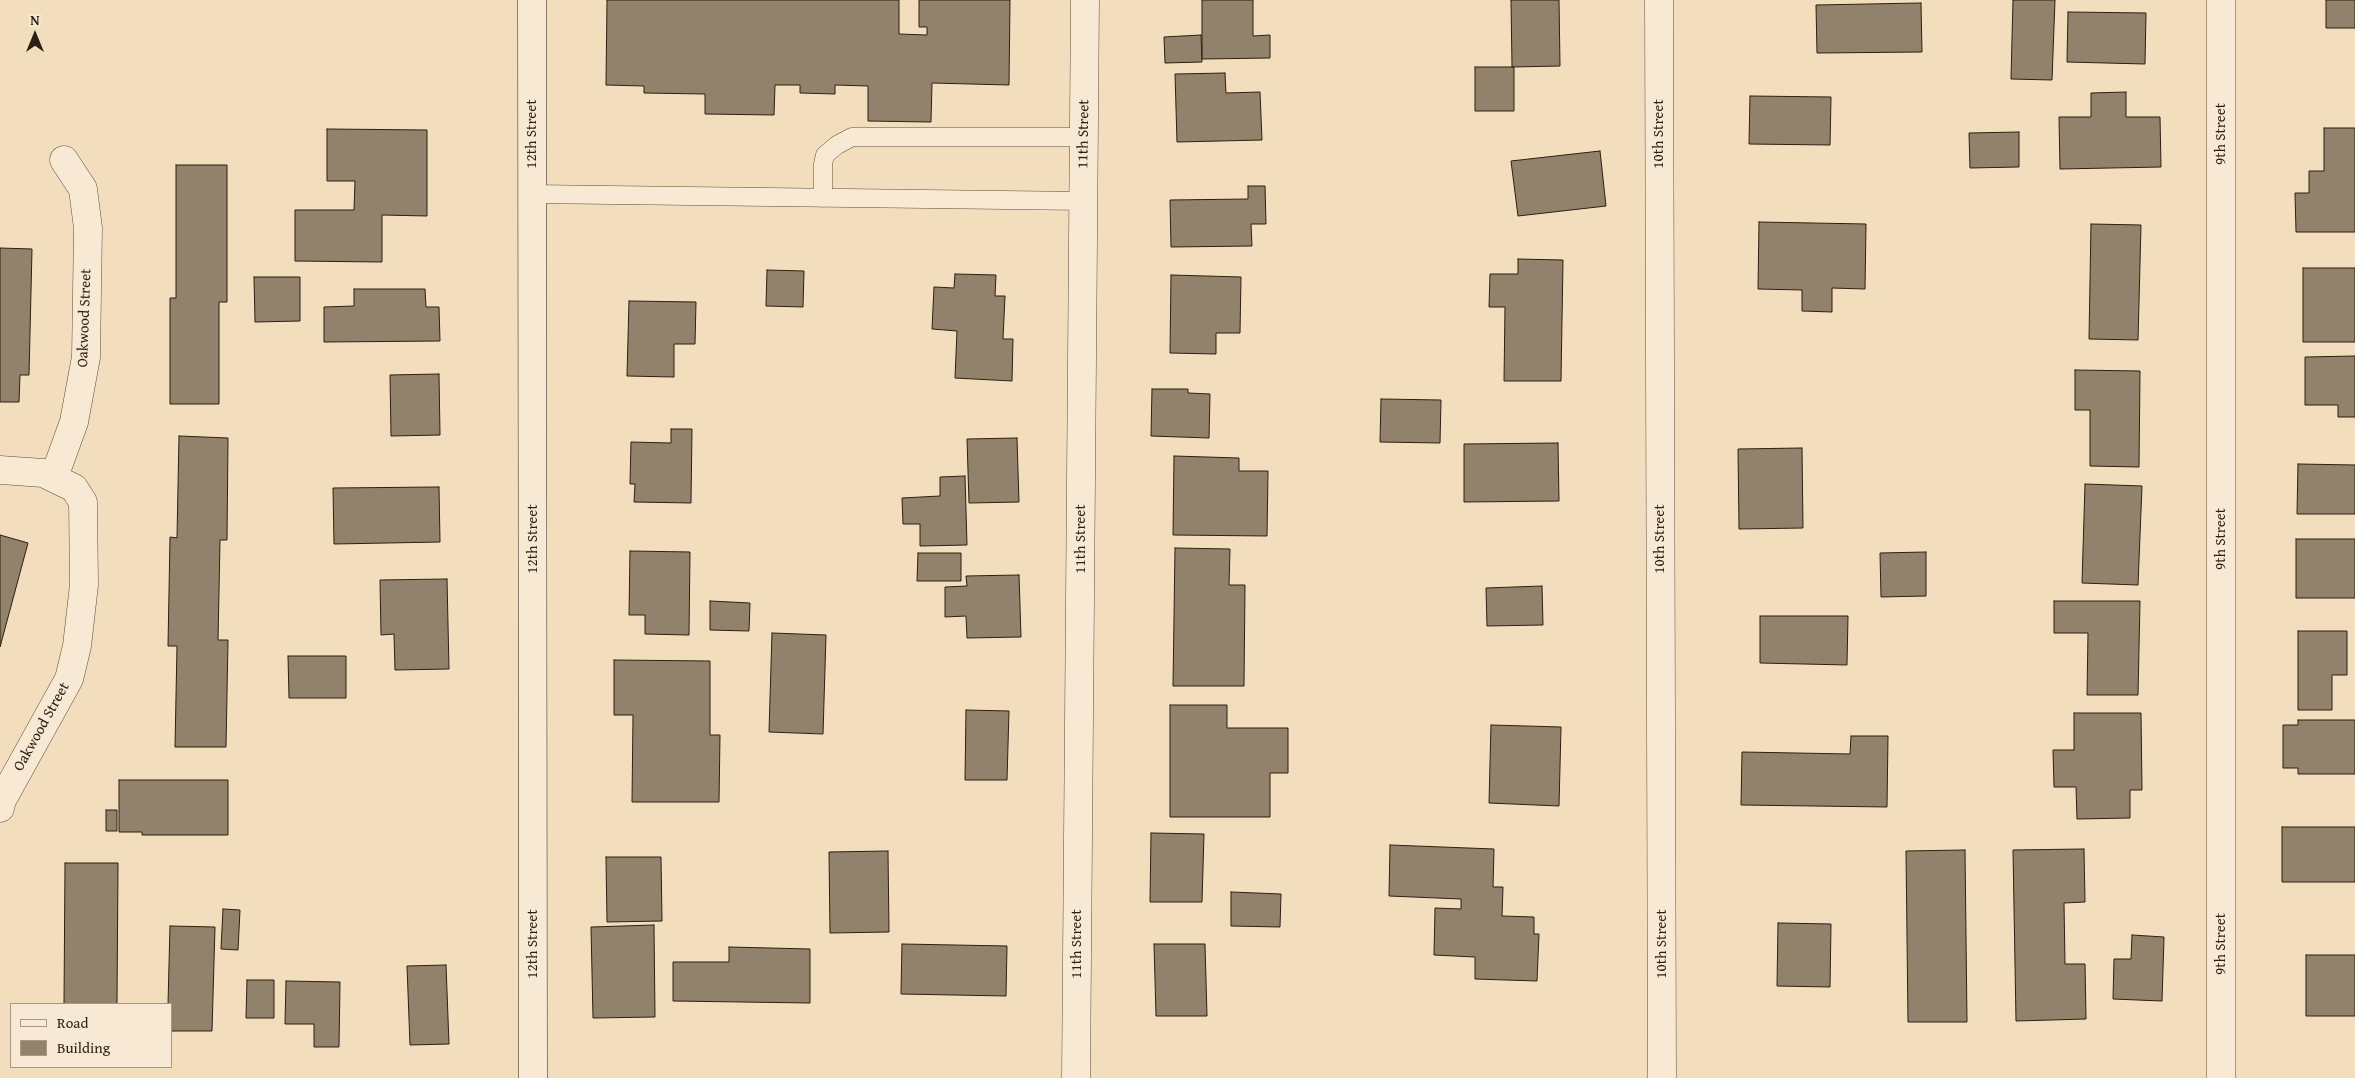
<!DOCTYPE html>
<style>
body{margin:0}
#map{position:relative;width:2355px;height:1078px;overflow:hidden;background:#f2ddbd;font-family:"Gentium Book Plus",serif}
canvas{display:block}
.legend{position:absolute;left:10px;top:1003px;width:162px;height:65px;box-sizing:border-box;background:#f7e9d4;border:1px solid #a69887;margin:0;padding:6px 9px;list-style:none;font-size:15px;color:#2c1f13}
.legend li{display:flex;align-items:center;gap:10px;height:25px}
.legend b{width:25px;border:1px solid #a69887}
.north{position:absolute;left:10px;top:10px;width:50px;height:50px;-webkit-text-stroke:4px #f7e9d4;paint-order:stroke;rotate:0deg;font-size:14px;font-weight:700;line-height:20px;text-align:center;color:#2c1f13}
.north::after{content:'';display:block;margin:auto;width:18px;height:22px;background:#2c1f13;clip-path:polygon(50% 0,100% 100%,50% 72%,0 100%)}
</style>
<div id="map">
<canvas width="2355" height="1078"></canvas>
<ul class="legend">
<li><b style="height:6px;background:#f7e9d4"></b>Road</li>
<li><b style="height:14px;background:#93826b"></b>Building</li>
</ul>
<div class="north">N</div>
</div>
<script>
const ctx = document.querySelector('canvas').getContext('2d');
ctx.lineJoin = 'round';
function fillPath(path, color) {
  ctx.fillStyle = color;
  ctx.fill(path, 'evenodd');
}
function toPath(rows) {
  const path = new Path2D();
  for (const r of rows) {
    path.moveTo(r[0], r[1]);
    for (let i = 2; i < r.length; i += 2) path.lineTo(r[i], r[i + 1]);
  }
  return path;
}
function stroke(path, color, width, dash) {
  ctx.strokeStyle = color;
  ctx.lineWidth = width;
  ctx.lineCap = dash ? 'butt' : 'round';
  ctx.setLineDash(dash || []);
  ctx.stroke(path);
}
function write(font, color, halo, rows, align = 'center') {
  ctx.font = font + ' "Gentium Book Plus",serif';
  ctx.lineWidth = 4.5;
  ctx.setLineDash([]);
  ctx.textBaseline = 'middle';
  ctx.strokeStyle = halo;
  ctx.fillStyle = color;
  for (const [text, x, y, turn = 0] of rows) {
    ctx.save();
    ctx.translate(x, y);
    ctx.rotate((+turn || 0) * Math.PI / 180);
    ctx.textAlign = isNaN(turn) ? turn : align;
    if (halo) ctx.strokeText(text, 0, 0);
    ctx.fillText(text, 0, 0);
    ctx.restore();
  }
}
const building = toPath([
 [607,0,899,0,899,34,927,35,927,27,919,27,919,0,1010,0,1009,85,932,83,931,122,868,121,868,86,835,85,835,94,800,93,800,85,775,85,774,115,705,114,705,94,644,93,644,86,606,85,607,0],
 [1202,0,1253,0,1253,36,1270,35,1270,58,1202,59,1202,0],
 [1511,0,1559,0,1560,66,1512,67,1511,0],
 [2013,0,2055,0,2052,80,2011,79,2013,0],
 [2326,0,2355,0,2355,28,2326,28,2326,0],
 [1921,3,1922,52,1817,53,1816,5,1921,3],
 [2068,12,2146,13,2145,64,2067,62,2068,12],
 [1201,35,1202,62,1165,63,1164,37,1201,35],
 [1475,67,1514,67,1514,111,1475,111,1475,67],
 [1225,73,1226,93,1260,92,1262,140,1177,142,1175,74,1225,73],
 [2126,92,2126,117,2160,117,2161,167,2060,169,2059,117,2091,117,2091,93,2126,92],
 [1750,96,1831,97,1830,145,1749,144,1750,96],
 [2324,128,2355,128,2355,232,2296,232,2295,193,2309,193,2309,171,2324,171,2324,128],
 [327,129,427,130,427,216,382,215,382,262,295,261,295,210,354,210,355,181,327,181,327,129],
 [2019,132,2019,167,1970,168,1969,133,2019,132],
 [1600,151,1606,206,1518,216,1511,161,1600,151],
 [176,165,227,165,227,302,219,302,219,404,170,404,170,298,176,298,176,165],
 [1248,186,1265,186,1266,224,1251,224,1252,246,1171,247,1170,200,1248,199,1248,186],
 [1759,222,1866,224,1865,289,1832,288,1832,312,1802,311,1802,290,1758,289,1759,222],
 [2091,224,2141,225,2138,340,2089,339,2091,224],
 [0,248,32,249,29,375,20,375,19,402,0,402,0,248],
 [1518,259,1563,260,1561,381,1504,381,1505,307,1489,307,1490,274,1518,274,1518,259],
 [2303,268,2355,268,2355,342,2303,342,2303,268],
 [767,270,804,271,803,307,766,306,767,270],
 [955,274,996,275,995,296,1005,296,1003,339,1013,339,1012,381,955,378,957,331,932,329,934,287,954,288,955,274],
 [1171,275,1241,277,1240,333,1216,333,1216,354,1170,353,1171,275],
 [254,277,300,277,300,321,255,322,254,277],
 [354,289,425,289,426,307,439,307,440,341,324,342,324,307,354,306,354,289],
 [629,301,696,302,695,344,674,344,674,377,627,376,629,301],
 [2355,356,2355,417,2338,417,2338,405,2305,405,2305,357,2355,356],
 [2075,370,2140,371,2139,467,2090,466,2090,410,2075,410,2075,370],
 [439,374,440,435,391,436,390,375,439,374],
 [1152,389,1188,389,1188,393,1210,394,1209,438,1151,436,1152,389],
 [1381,399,1441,400,1440,443,1380,442,1381,399],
 [671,429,692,429,691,503,634,502,635,484,630,484,631,442,671,443,671,429],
 [179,436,228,438,227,540,220,540,218,640,228,640,226,747,175,747,177,646,168,646,170,537,177,538,179,436],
 [1017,438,1019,502,969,503,967,439,1017,438],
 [1558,443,1559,501,1464,502,1464,444,1558,443],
 [1802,448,1803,528,1739,529,1738,449,1802,448],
 [1174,456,1239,458,1239,471,1268,471,1267,536,1173,535,1174,456],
 [2298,464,2355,465,2355,514,2297,514,2298,464],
 [965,476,967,545,920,546,920,524,903,524,902,498,940,496,940,477,965,476],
 [2085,484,2142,486,2138,585,2082,583,2085,484],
 [439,487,440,542,334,544,333,488,439,487],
 [0,535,28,543,0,647,0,535],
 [2296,539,2355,539,2355,598,2296,598,2296,539],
 [1175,548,1230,549,1229,585,1245,585,1244,686,1173,686,1175,548],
 [630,551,690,552,689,635,645,634,645,615,629,615,630,551],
 [1926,552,1926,596,1881,597,1880,553,1926,552],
 [918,553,961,553,961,581,917,581,918,553],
 [1019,575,1021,637,967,638,966,616,945,617,945,587,967,586,966,576,1019,575],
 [447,579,449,669,395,670,394,634,381,635,380,580,447,579],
 [1542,586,1543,625,1487,626,1486,588,1542,586],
 [710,601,750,603,749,631,710,630,710,601],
 [2054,601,2140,601,2138,695,2087,695,2088,633,2054,633,2054,601],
 [1760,616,1848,616,1847,665,1760,663,1760,616],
 [2298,631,2347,631,2347,675,2332,675,2332,710,2298,710,2298,631],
 [772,633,826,635,823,734,769,732,772,633],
 [288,656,346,656,346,698,289,698,288,656],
 [614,660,710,661,710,735,720,735,719,802,632,802,633,715,614,715,614,660],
 [1170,705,1227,705,1227,728,1288,728,1288,773,1270,773,1270,817,1170,817,1170,705],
 [966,710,1009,711,1007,780,965,780,966,710],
 [2074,713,2141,713,2142,790,2130,790,2130,818,2077,819,2076,787,2054,787,2053,750,2074,750,2074,713],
 [2298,720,2355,720,2355,774,2298,774,2298,768,2283,768,2283,725,2298,725,2298,720],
 [1491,725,1561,727,1559,806,1489,803,1491,725],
 [1851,736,1888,736,1887,807,1741,805,1742,752,1850,754,1851,736],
 [119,780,228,780,228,835,142,835,142,832,119,832,119,780],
 [106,810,117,810,117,831,106,831,106,810],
 [2282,827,2355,827,2355,882,2282,882,2282,827],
 [1151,833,1204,834,1202,902,1150,902,1151,833],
 [1390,845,1494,849,1493,887,1503,887,1502,916,1534,917,1534,934,1539,934,1537,981,1475,979,1475,957,1434,955,1435,908,1461,909,1461,899,1389,896,1390,845],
 [2084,849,2085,902,2064,903,2065,964,2085,964,2086,1019,2016,1021,2013,850,2084,849],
 [1965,850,1967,1022,1908,1022,1906,851,1965,850],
 [888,851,889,932,830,933,829,852,888,851],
 [606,857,661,857,662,921,607,922,606,857],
 [65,863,118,863,117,1004,64,1004,65,863],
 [1231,892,1281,894,1280,927,1231,926,1231,892],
 [223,909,240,910,238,950,221,949,223,909],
 [1778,923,1831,924,1830,987,1777,986,1778,923],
 [654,925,655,1017,593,1018,591,927,654,925],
 [170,926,215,927,212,1031,171,1031,171,1004,168,1004,170,926],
 [2132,935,2164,937,2162,1001,2113,999,2114,959,2131,959,2132,935],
 [902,944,1007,946,1006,996,901,994,902,944],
 [1154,944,1205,944,1207,1016,1156,1016,1154,944],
 [729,947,810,949,810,1003,673,1001,673,962,729,962,729,947],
 [2306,955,2355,955,2355,1016,2306,1016,2306,955],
 [446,965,449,1044,410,1045,407,966,446,965],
 [247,980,274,980,274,1018,246,1018,247,980],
 [286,981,340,982,339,1047,314,1047,314,1024,285,1024,286,981]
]);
fillPath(building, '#93826b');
stroke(building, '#2c1f13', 1);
const lane = toPath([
 [532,194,1083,201],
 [823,198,823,164,825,155,837,145,852,137,1084,137]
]);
const street = toPath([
 [1659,0,1662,1078],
 [2221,0,2221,1078],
 [0,470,43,473,74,488,83,502,84,585,77,646,69,679,2,800,0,808],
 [54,477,74,422,86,357,88,228,83,189,64,160],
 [1076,1078,1085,0]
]);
const secondary = toPath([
 [532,0,533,1078]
]);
stroke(lane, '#5e4e3e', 19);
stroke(street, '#5e4e3e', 29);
stroke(secondary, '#2c1f13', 29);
stroke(lane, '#f7e9d4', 18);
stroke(street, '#f7e9d4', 28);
stroke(secondary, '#f7e9d4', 28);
write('15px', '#2c1f13', '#f7e9d4', [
 ["12th Street",532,134,-90],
 ["11th Street",1084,134,-89],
 ["10th Street",1659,134,-90],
 ["9th Street",2221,134,-90],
 ["Oakwood Street",85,318,-88],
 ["12th Street",533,539,-90],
 ["11th Street",1081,539,-90],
 ["10th Street",1660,539,-90],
 ["9th Street",2221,539,-90],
 ["Oakwood Street",42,727,-61],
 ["12th Street",533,944,-90],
 ["11th Street",1077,944,-90],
 ["10th Street",1662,944,-90],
 ["9th Street",2221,944,-90]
]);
</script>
